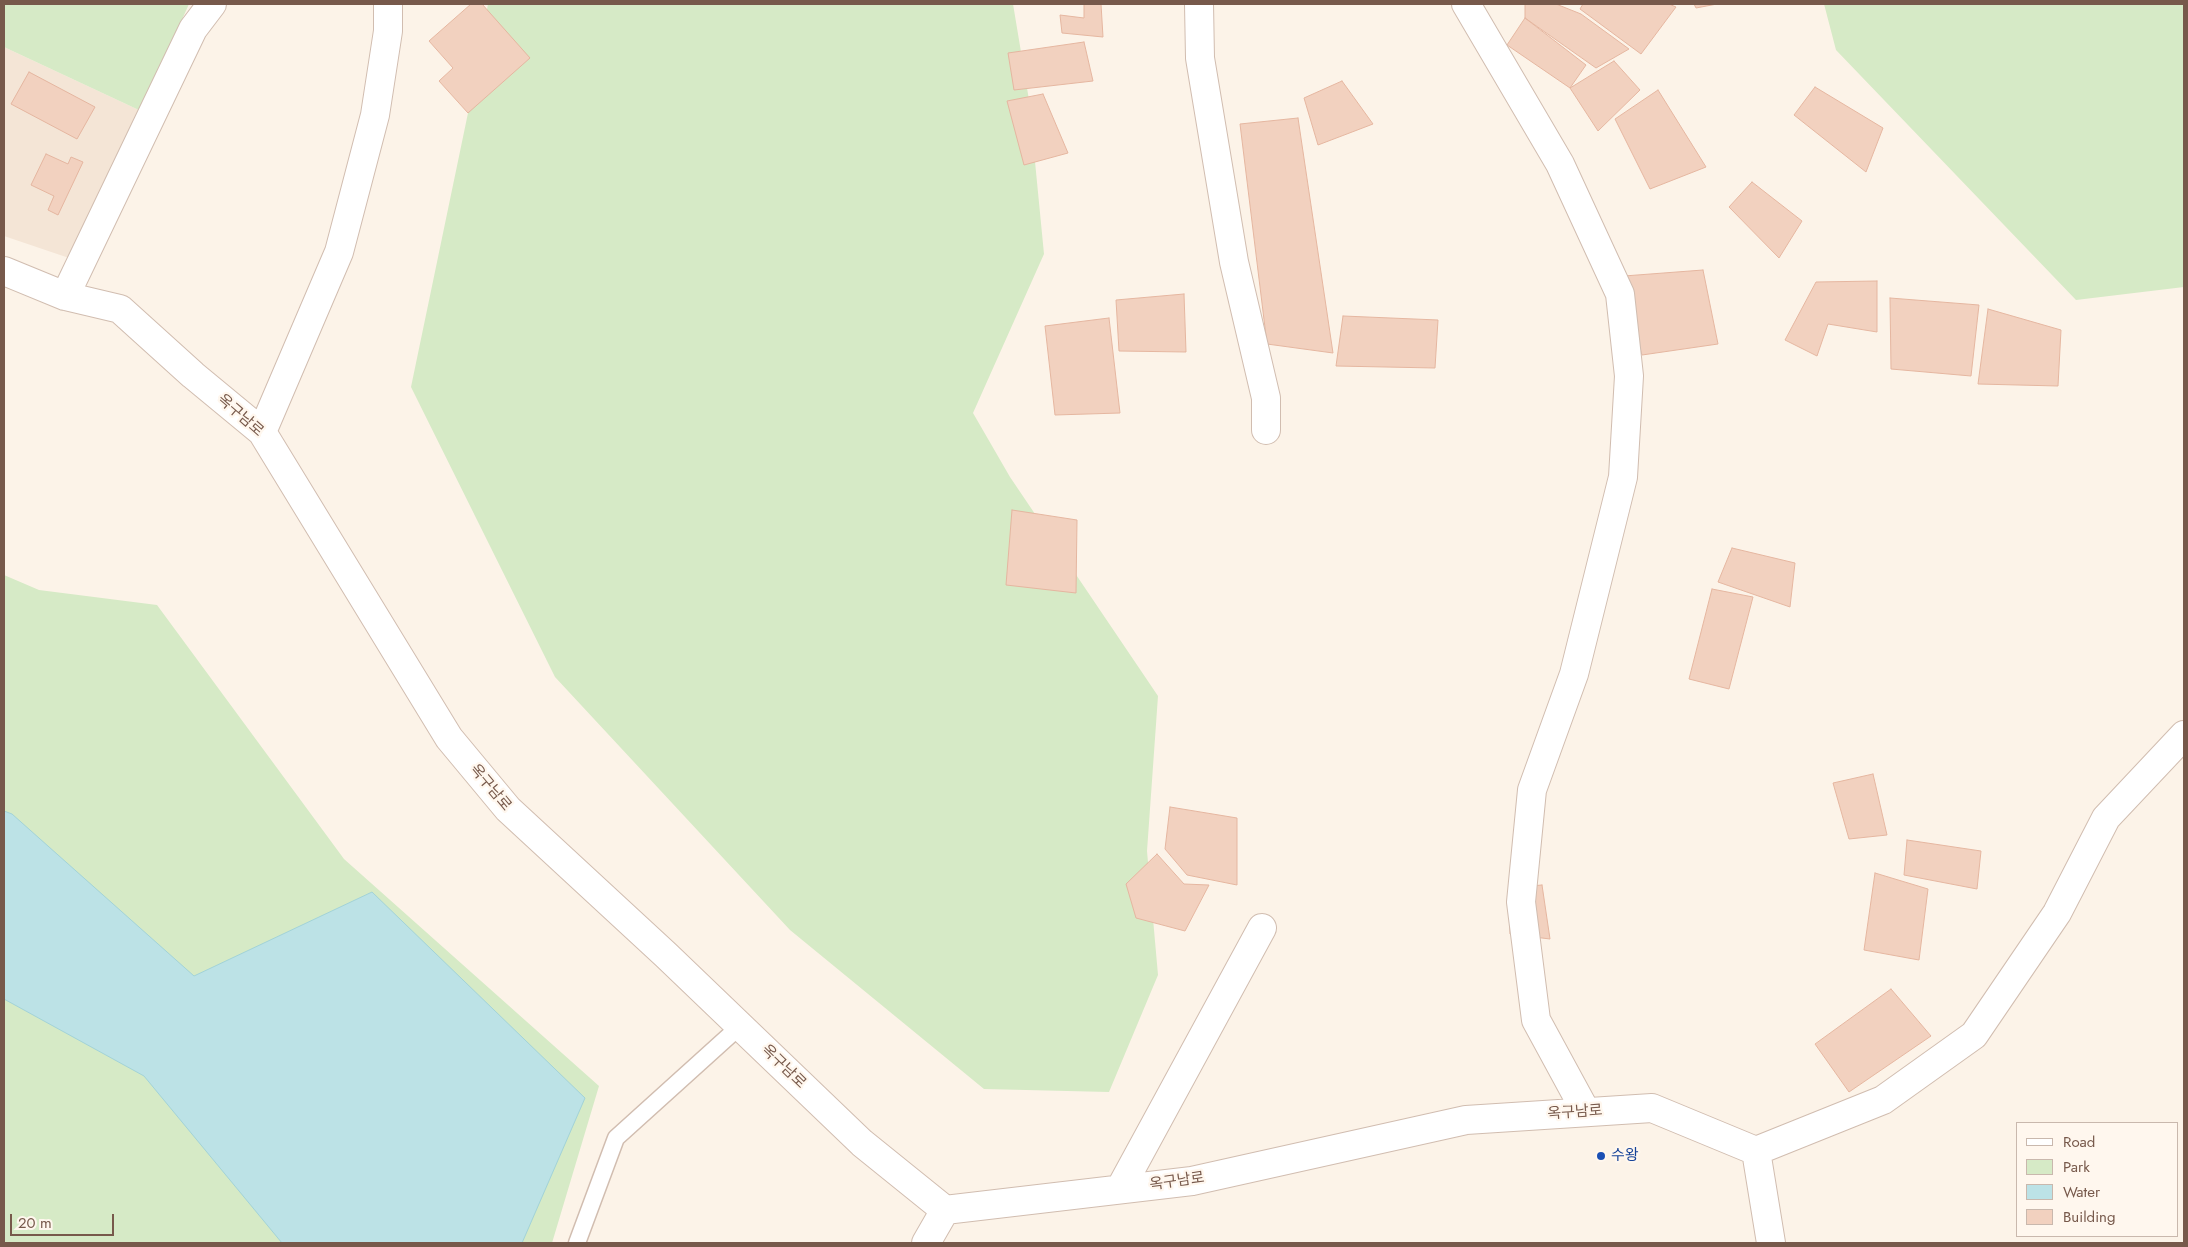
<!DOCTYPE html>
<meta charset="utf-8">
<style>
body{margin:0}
#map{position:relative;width:2188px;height:1247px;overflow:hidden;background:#fcf3e8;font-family:Jost,sans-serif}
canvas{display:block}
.frame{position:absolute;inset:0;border:5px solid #77594b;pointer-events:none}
.legend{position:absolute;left:2016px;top:1122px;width:162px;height:115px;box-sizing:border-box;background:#fff7ee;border:1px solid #c9b8ad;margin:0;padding:6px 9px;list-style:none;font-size:15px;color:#77594b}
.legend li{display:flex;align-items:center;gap:10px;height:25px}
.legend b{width:25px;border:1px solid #c9b8ad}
.scale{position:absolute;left:10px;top:1214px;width:104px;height:22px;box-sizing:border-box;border:2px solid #77594b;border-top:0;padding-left:6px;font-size:15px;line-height:18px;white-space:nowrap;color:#77594b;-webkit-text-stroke:4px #fff7ee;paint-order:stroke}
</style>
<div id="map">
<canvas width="2188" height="1247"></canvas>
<div class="frame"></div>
<ul class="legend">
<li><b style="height:6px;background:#fff"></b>Road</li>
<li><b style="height:14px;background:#d6eac6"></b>Park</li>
<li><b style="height:14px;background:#bce2e6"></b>Water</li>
<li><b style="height:14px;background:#f2d1bf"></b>Building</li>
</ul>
<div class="scale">20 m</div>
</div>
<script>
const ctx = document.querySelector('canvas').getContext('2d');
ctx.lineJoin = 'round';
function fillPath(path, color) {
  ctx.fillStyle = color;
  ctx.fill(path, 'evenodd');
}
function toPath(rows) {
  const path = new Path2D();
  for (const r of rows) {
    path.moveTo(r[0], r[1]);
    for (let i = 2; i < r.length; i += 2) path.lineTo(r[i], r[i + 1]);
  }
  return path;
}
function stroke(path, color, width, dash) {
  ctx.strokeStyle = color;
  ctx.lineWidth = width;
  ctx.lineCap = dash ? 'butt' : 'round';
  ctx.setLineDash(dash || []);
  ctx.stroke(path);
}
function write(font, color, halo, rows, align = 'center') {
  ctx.font = font + ' Jost,"Noto Sans KR",sans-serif';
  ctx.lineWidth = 4.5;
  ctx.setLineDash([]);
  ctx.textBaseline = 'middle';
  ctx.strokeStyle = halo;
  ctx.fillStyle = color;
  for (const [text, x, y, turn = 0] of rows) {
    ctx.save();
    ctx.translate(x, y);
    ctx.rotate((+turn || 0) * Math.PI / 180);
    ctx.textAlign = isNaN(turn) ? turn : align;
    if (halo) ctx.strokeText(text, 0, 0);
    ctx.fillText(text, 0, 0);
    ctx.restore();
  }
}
fillPath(toPath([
 [4,47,141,111,69,258,4,236]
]), '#f4e5d6');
fillPath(toPath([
 [4,4,189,4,141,111,4,47],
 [488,4,1013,4,1029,100,1044,254,973,413,1010,477,1158,696,1147,851,1158,975,1109,1092,984,1089,790,930,555,677,411,387,468,113],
 [1824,4,2184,4,2184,287,2076,300,1836,50],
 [4,575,39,590,157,605,344,859,599,1086,552,1243,4,1243]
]), '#d6eac6');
const water = toPath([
 [4,811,12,814,194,976,372,892,585,1098,522,1243,282,1243,144,1076,4,999,4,811]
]);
fillPath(water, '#bce2e6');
stroke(water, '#a2d3d8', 1);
const building = toPath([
 [471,4,482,4,530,58,468,113,439,81,453,68,429,41,471,4],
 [1084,4,1101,4,1103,37,1062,33,1060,15,1084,18,1084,4],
 [1525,4,1556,4,1581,14,1629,49,1596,68,1525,18,1525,4],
 [1583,4,1669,4,1676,7,1641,54,1580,9,1583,4],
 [1694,4,1717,4,1696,8,1694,4],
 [1525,18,1586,65,1570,88,1507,45,1525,18],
 [1084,42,1093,81,1014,90,1008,53,1084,42],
 [1614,61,1640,90,1598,131,1570,88,1614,61],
 [29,72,95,107,77,139,11,104,29,72],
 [1342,81,1373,124,1318,145,1304,98,1342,81],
 [1815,87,1883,128,1866,172,1794,115,1815,87],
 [1658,90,1706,167,1650,189,1615,119,1658,90],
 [1043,94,1068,153,1024,165,1007,101,1043,94],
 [1298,118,1333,353,1267,344,1240,124,1298,118],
 [46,154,68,164,71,157,83,162,58,215,48,210,54,196,31,185,46,154],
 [1752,182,1802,221,1779,258,1729,207,1752,182],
 [1703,270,1718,344,1642,355,1628,308,1624,276,1703,270],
 [1877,281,1877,332,1828,324,1817,356,1785,340,1816,282,1877,281],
 [1184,294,1186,352,1119,351,1116,300,1184,294],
 [1890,298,1979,305,1971,376,1891,369,1890,298],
 [1988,309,2061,330,2058,386,1978,384,1988,309],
 [1343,316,1438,320,1435,368,1336,366,1343,316],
 [1109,318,1120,413,1055,415,1045,326,1109,318],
 [1012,510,1077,520,1076,593,1006,585,1012,510],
 [1732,548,1795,563,1790,607,1718,582,1732,548],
 [1712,589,1753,597,1729,689,1689,679,1712,589],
 [1873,774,1887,835,1849,839,1833,783,1873,774],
 [1170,807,1237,818,1237,885,1187,875,1165,849,1170,807],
 [1907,840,1981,851,1977,889,1904,875,1907,840],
 [1157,854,1184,884,1209,885,1185,931,1136,918,1126,884,1157,854],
 [1875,873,1928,889,1919,960,1864,950,1875,873],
 [1542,885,1550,939,1510,934,1509,888,1542,885],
 [1891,989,1931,1036,1849,1092,1815,1044,1891,989]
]);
fillPath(building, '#f2d1bf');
stroke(building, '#e5b6a0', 1);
const service = toPath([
 [577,1243,616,1138,740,1026]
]);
const minor = toPath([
 [1199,4,1200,58,1234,262,1266,398,1266,430],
 [1466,4,1560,164,1620,294,1629,376,1623,477,1574,674,1532,790,1521,902,1536,1020,1586,1112],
 [4,271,65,296,120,309,193,375,262,432,449,738,508,809,666,955,862,1143,945,1210,1192,1181,1466,1120,1652,1108,1756,1151,1771,1243],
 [65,296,193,29,212,4],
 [262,432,339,252,375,115,388,31,388,4],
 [1756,1151,1883,1100,1974,1035,2057,913,2106,818,2184,735],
 [1120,1189,1262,928],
 [926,1243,945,1210]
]);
stroke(service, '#d1bdb0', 19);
stroke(minor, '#d1bdb0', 30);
stroke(service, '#fff', 16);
stroke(minor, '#fff', 28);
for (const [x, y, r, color] of [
 [1601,1156,5,"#1a4fb4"]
]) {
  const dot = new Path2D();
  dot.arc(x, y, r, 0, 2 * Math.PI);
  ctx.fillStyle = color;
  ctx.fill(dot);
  stroke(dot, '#fff7ee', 2);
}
write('15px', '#77594b', '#fff7ee', [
 ["옥구남로",240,416,41],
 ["옥구남로",490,788,50],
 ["옥구남로",783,1067,44],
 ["옥구남로",1575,1113,-4],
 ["옥구남로",1177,1182,-8]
]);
write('15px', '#164399', '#fff7ee', [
 ["수왕",1611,1156]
], 'left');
</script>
